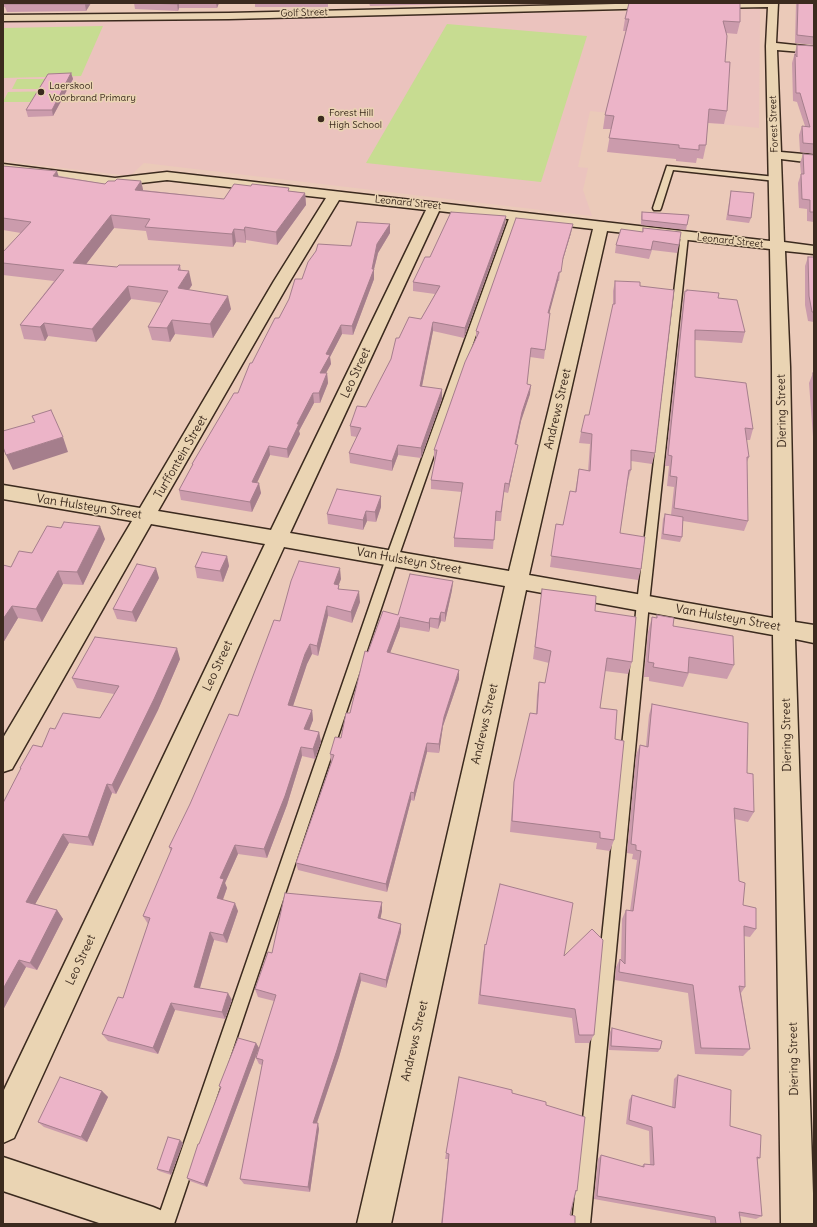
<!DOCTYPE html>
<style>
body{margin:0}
#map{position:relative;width:817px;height:1227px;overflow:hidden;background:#ebcab9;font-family:Delius,sans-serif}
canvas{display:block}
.frame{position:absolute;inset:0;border:4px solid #3b2a1e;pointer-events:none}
</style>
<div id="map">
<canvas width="817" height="1227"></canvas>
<div class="frame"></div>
</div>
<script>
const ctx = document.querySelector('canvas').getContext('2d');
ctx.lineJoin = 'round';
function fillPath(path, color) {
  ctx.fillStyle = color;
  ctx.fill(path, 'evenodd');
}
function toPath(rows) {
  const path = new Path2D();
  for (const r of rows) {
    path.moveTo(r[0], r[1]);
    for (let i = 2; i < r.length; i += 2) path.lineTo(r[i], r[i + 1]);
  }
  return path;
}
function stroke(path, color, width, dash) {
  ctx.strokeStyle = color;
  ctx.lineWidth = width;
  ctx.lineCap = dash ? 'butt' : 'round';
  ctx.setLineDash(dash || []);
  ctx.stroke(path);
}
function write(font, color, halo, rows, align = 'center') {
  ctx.font = font + ' Delius,sans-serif';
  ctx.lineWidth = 3;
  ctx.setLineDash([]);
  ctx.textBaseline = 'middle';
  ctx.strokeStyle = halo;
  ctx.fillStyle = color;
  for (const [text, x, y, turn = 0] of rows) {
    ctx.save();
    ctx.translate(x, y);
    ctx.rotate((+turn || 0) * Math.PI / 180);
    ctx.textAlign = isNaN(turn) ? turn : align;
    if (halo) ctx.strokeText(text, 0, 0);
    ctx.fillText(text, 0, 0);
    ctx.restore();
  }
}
fillPath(toPath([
 [760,9,759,128,590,111,578,167,588,168,583,190,592,216,144,163,130,176,3,161,3,22]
]), '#ebc3be');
fillPath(toPath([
 [447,24,587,36,541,182,366,163],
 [103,26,81,76,3,78,3,28],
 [17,79,68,79,63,89,12,89],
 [60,91,55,102,3,102,8,92]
]), '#c7dc91');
const lane = toPath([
 [667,166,776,177,780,179,776,181,673,170,661,208,660,210,654,210,653,208,667,166],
 [511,213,514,213,518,215,398,558,174,1224,156,1224,386,558,511,213],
 [681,234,684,234,688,236,649,603,590,1224,572,1224,637,603,681,234]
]);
const street = toPath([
 [658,3,662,4,663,6,662,8,229,19,3,21,3,15,229,13,658,3],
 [706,3,778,3,776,43,814,47,814,53,777,50,781,152,814,155,814,163,781,159,784,242,814,246,814,254,785,251,790,367,795,622,814,625,814,643,795,639,814,1224,781,1224,773,635,526,590,391,1224,357,1224,505,586,284,547,14,1138,3,1143,3,1092,265,544,151,524,12,769,3,772,3,738,132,521,3,499,3,485,140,508,274,281,326,198,167,180,115,186,3,172,3,164,115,178,167,172,770,241,766,46,768,7,710,8,706,7,705,5,706,3],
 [339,200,426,210,271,530,158,511,290,281,339,200],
 [439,211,593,229,509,571,290,533,439,211],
 [607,231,770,249,772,367,773,618,529,575,607,231],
 [3,1157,153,1207,165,1212,170,1224,102,1224,3,1191,3,1157]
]);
stroke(lane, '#3b2a1e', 3);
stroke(street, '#3b2a1e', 3);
fillPath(lane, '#ead4b3');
fillPath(street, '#ead4b3');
fillPath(toPath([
 [3,3,91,3,86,11,7,12,5,7,3,7],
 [134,3,219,3,217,8,179,8,178,11,135,9],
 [255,3,328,3,328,7,255,7],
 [369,3,450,3,450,4,370,6],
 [485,3,559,3,486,4],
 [629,3,740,22,737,34,726,33,725,62,727,111,724,124,708,123,706,145,703,159,697,158,696,163,676,161,676,159,607,152,611,129,603,129,605,115,626,31,623,31,625,19],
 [796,3,814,3,814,45,795,43],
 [797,45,814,46,814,154,800,152,799,135,802,126,805,126,797,102,793,101,792,63],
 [71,73,73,79,53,116,28,117,26,110],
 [803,154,814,155,814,222,807,221,807,209,799,208,798,183,801,174,800,163],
 [3,166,105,184,115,181,141,181,143,190,224,199,290,191,305,193,306,205,277,245,246,240,246,243,236,242,233,247,148,240,146,231,114,228,86,264,117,267,180,265,181,270,192,285,189,290,231,309,213,338,175,334,170,342,152,340,148,327,162,303,131,299,96,342,48,336,45,341,24,339,20,325,54,281,3,275,3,252,21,233,3,230],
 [731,191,751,218,749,223,726,220],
 [642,212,689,215,686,230,641,225,641,216],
 [506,216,505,225,464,338,433,331,422,386,442,399,421,458,398,455,392,471,350,463,349,453,357,437,351,436,350,426,366,407,391,359,399,338,421,319,435,294,413,291,413,282,430,257],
 [390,224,390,233,378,253,374,269,374,279,353,335,342,334,330,357,331,364,326,373,327,373,328,383,320,403,314,403,299,431,300,434,288,458,270,455,257,483,261,493,252,512,181,500,179,490,192,466,192,464,238,393,252,363,302,279,351,246],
 [643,228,679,245,677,253,652,250,649,259,615,253,616,245,642,232],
 [571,233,561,266,559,281,558,281,549,313,544,359,530,357,527,384,530,394,521,421,516,445,518,445,516,454,508,493,504,492,501,521,495,521,493,549,454,547,454,538,462,492,431,489,431,480,436,459,434,459,434,450,476,339,476,331],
 [808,257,814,257,814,322,808,321,805,305,805,266],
 [615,281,655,453,652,464,631,461,631,470,628,481,620,533,641,569,638,580,550,567,556,524,563,525,575,492,579,469,588,471,590,444,579,443,581,432,589,415,613,305,613,291],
 [687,290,718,298,745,332,742,343,695,340,695,377,753,429,750,440,746,440,749,457,747,462,748,521,744,531,683,521,682,537,680,542,661,539,663,519,665,514,671,515,674,487,667,486,669,466,665,466,683,301,685,291,687,291],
 [813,373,814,373,814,450,809,383],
 [381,496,381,507,376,522,367,521,363,530,328,524,327,514],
 [105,539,83,585,63,584,42,622,18,618,3,643,3,565,11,567,32,553],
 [227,556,229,566,223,582,197,578,195,567],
 [159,578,136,622,117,619,113,609],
 [341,579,338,585,339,585,339,589,360,602,352,623,328,616,318,656,312,654,307,664,293,706,312,710,313,720,309,730,319,732,321,742,315,759,302,756,287,805,267,858,238,854,225,883,227,888,223,900,238,911,227,943,214,940,200,988,232,1000,225,1019,175,1010,158,1054,108,1041,102,1034,123,998,148,924,143,916,171,852,169,847,238,716,280,621],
 [453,581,452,590,445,622,441,621,438,629,430,627,429,632,400,627,390,653,459,679,443,726,439,753,427,752,414,801,411,800,387,892,298,870,296,863,331,763,330,754,341,738,350,713,368,652,398,615],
 [542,589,595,611,632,662,628,674,605,671,600,708,615,739,614,840,610,851,596,849,597,843,510,832,513,793,514,782,536,713,537,695,539,682,545,683,549,663,533,659],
 [657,615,734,665,727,679,689,673,683,687,649,681,649,677,644,677,648,632,652,617,656,618],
 [180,659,158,710,116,794,112,793,93,846,69,843,35,904,57,910,63,919,37,970,26,967,3,1010,3,803,21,769,20,768,42,747,55,729,100,718,114,694,77,688,72,678],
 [652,704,747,773,754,812,748,822,735,819,739,881,743,905,756,929,750,937,744,936,745,987,741,993,750,1049,743,1056,695,1054,688,993,615,980,616,967,620,959,621,960,622,919,626,910,630,911,637,860,632,859,633,854,627,853,636,755,640,745,646,746,649,715],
 [382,902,382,911,380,918,401,924,401,932,386,988,361,981,339,1057,317,1123,319,1129,310,1192,244,1184,240,1179,262,1065,259,1064,256,1058,274,1001,258,997,255,989,272,953],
 [485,944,564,956,594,1035,589,1043,575,1043,572,1018,478,1004,483,954],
 [612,1028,660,1049,658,1052,609,1050,610,1032],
 [256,1043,259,1048,207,1187,190,1181,187,1178,221,1089,219,1086],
 [678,1075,730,1126,760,1158,757,1160,762,1216,756,1219,740,1216,741,1224,710,1224,710,1220,594,1199,598,1159,601,1155,641,1167,644,1164,650,1165,649,1131,626,1124,629,1100,632,1095,672,1107,674,1079],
 [459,1077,512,1093,546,1105,577,1191,575,1194,570,1215,575,1224,441,1224,448,1159,445,1159],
 [102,1091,108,1097,87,1142,44,1127,38,1122],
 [183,1143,171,1175,159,1171,157,1169]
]), '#cb9bac');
fillPath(toPath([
 [85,3,91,3,86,11,85,4],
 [177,3,179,3,179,8,178,11,177,4],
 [216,3,219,3,217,8],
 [71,73,73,79,53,116,52,110],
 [57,171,61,184,53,176],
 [141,181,144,194,135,190],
 [305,193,306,205,277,245,276,232],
 [111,215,114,228,77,276,73,263],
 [506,216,505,225,464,338,465,328],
 [390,224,390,233,378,253,374,269,374,279,353,335,352,326,372,269,377,244],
 [573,224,571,233,561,266,563,258],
 [245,227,246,240,246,243,244,230],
 [234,229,236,242,233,247,232,234],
 [189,271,192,285,181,301,178,288],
 [559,272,558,281,547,322,548,313],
 [128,286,131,299,96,342,92,329],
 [228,296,231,309,213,338,210,324],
 [172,320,175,334,170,342,167,328],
 [433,322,433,331,420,396,420,386],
 [44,323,48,336,45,341,40,327],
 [341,325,342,334,330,357,331,364,321,382,320,373,326,354],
 [327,373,328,383,320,403,319,393],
 [531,385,530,394,521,421,514,454,515,444,522,412],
 [442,389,442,399,421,458,421,448],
 [313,393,314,403,299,431,300,434,288,458,287,449,297,424],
 [63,437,68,452,13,470,6,455],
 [398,445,398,455,392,471,392,461],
 [518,445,516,454,508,493,509,484],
 [269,446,270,455,253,491,252,482],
 [259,483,261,493,252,512,250,502],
 [381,496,381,507,376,522,375,512],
 [366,511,367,521,363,530,363,520],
 [100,526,105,539,83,585,77,572],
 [227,556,229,566,223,582,220,571],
 [156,568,159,578,136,622,132,612],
 [340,568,341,579,335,595,334,584],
 [58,571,63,584,42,622,36,609],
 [453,581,452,590,445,622,445,613],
 [359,591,360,602,352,623,351,612],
 [12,606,18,618,3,643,3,619],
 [327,606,328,616,318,656,317,646],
 [441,612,441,621,438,629,439,619],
 [400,617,400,627,387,661,387,652],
 [430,618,430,627,429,632,429,623],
 [310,644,312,654,307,664,290,715,288,705,305,654],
 [177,648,180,659,158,710,116,794,112,785],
 [459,670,459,679,443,726,439,753,439,744,444,717],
 [312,710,313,720,306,739,304,729],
 [319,732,321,742,315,759,313,749],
 [427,743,427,752,414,801,414,793],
 [301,747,302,756,287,805,267,858,264,849],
 [107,784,112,793,93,846,88,837],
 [411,792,411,800,387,892,386,884],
 [63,834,69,843,32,910,26,902],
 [235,845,238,854,225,883,227,888,220,907,217,898,220,878],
 [382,902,382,911,379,926,378,918],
 [235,903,238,911,227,943,223,935],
 [57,910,63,919,37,970,30,963],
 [401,924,401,932,386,988,386,980],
 [210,932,214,940,198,994,194,987],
 [19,960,26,967,3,1010,3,989],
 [360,973,361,981,339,1057,315,1128,313,1123],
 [228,993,232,1000,225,1019,222,1012],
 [171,1003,175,1010,158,1054,153,1048],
 [256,1043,259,1048,207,1187,204,1184],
 [102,1091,108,1097,87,1142,81,1137],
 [318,1123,319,1129,310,1192,308,1187],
 [180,1140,183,1143,171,1175,169,1172]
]), '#a57e8c');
const building = toPath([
 [5,3,85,3,85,4,4,4,5,3],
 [145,3,177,3,177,4,145,3],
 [629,3,740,3,740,22,723,21,727,36,725,62,730,62,727,111,709,109,706,145,699,145,699,150,679,148,679,145,609,138,614,116,605,115,629,19,625,19,629,3],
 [798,3,814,3,814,37,797,35,798,3],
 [797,45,814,46,814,144,803,143,802,126,810,127,800,93,796,93,795,54,797,57,797,45],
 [71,73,52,110,26,110,48,74,71,73],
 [803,154,814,155,814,212,810,212,810,200,802,199,801,174,804,174,803,154],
 [3,166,57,171,53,176,105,184,108,181,115,181,117,179,141,181,135,190,224,199,234,184,251,186,252,184,289,188,288,191,305,193,276,232,245,227,244,230,234,229,232,234,145,227,150,219,111,215,73,263,117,267,119,265,180,265,178,270,189,271,178,288,228,296,210,324,172,320,167,328,148,327,168,291,128,286,92,329,44,323,40,327,20,325,64,270,3,263,3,252,31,222,3,218,3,166],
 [731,191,754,193,751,218,728,215,731,191],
 [451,212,506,216,465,328,433,322,420,386,442,389,421,448,398,445,392,461,349,453,361,428,350,426,357,406,366,407,391,359,396,338,399,338,409,317,421,319,440,286,413,282,425,257,430,257,451,212],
 [642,212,689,215,687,225,642,220,642,212],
 [516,218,573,224,563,258,561,272,559,272,548,313,550,313,545,350,531,348,527,384,531,385,522,412,515,444,518,445,509,484,505,483,501,512,496,511,494,540,454,538,463,483,431,480,437,450,434,450,465,362,479,332,476,331,516,218],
 [357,222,390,224,377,244,372,269,374,269,352,326,341,325,326,354,330,355,320,373,327,373,319,393,313,393,297,424,299,424,287,449,269,446,252,482,259,483,250,502,179,490,193,464,192,464,234,393,238,393,250,363,252,363,275,318,279,318,289,299,295,279,302,279,308,262,316,251,318,244,351,246,357,222],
 [643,228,681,232,679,245,653,241,651,250,616,245,621,229,643,232,643,228],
 [808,257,814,257,814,312,812,312,809,296,808,257],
 [615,281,640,282,640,286,674,290,655,453,631,450,631,470,629,470,620,533,645,537,641,569,551,556,556,524,563,525,570,491,576,492,579,469,590,471,592,434,581,432,585,415,589,415,613,304,615,304,615,281],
 [687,290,719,293,718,298,737,300,745,332,695,330,695,377,746,383,753,429,745,428,749,457,747,457,748,521,674,508,677,477,670,476,672,456,668,455,685,291,687,291,687,290],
 [813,373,814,373,814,389,813,373],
 [51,410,63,437,6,455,3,447,3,431,35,422,32,416,51,410],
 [337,489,381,496,375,512,366,511,363,520,327,514,337,489],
 [665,514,683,517,682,537,663,534,665,514],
 [64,522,100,526,77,572,58,571,36,609,12,606,3,619,3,565,11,567,19,551,32,553,47,526,61,528,64,522],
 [202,552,227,556,220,571,195,567,202,552],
 [299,561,340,568,334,584,339,585,338,589,359,591,351,612,327,606,317,646,310,644,305,654,288,705,312,710,304,729,319,732,313,749,301,747,285,796,264,849,235,845,220,878,224,879,217,898,235,903,223,935,210,932,194,987,228,993,222,1012,171,1003,153,1048,102,1034,118,997,123,998,150,918,143,916,172,848,169,847,190,804,229,714,238,716,274,620,280,621,291,581,299,561],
 [137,564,156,568,132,612,113,609,137,564],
 [410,574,453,581,445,613,441,612,439,619,430,618,429,623,400,617,387,652,459,670,444,717,439,744,427,743,414,793,411,792,386,884,296,863,334,755,330,754,335,737,341,738,346,713,350,713,365,651,368,652,383,611,398,615,410,574],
 [542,589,596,596,595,611,636,617,632,662,607,658,600,708,617,710,615,739,624,741,614,840,600,838,600,832,512,821,514,782,530,713,537,714,539,682,545,683,551,651,535,647,542,589],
 [657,615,674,618,673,626,733,636,734,665,689,657,688,673,653,667,654,663,648,662,652,617,657,618,657,615],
 [95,637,177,648,154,699,112,785,107,784,88,837,63,834,26,902,57,910,30,963,19,960,3,989,3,803,21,768,20,768,33,745,42,747,50,728,55,729,63,713,100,718,119,686,72,678,95,637],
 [652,704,748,723,747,773,753,774,754,812,734,808,739,881,745,883,743,905,756,908,756,929,744,926,745,987,739,986,750,1049,701,1048,693,985,619,972,620,959,625,964,626,910,633,911,641,851,636,850,636,845,631,844,640,745,648,747,652,704],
 [500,884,573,903,564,956,592,929,603,940,594,1035,579,1035,575,1009,480,995,485,944,486,945,500,884],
 [285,893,382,902,378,918,401,924,386,980,360,973,337,1050,313,1123,318,1123,308,1187,240,1179,263,1060,256,1058,276,995,255,989,268,952,272,953,285,893],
 [612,1028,662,1041,660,1049,611,1046,612,1028],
 [238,1038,256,1043,204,1184,187,1178,198,1144,199,1144,221,1087,219,1086,238,1038],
 [678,1075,731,1090,730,1126,761,1135,760,1158,757,1157,762,1216,739,1212,741,1224,716,1224,715,1217,597,1196,601,1155,644,1167,644,1164,654,1165,652,1127,629,1120,632,1095,675,1108,678,1075],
 [60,1077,102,1091,81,1137,38,1122,60,1077],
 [459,1077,512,1090,512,1093,546,1102,546,1105,585,1117,577,1191,576,1190,570,1215,575,1216,575,1224,442,1224,449,1154,446,1153,459,1077],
 [168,1137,180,1140,169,1172,157,1169,168,1137]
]);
fillPath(building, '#ecb4c8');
stroke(building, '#a57e8c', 1);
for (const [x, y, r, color] of [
 [41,92,4,"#3b2a1e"],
 [321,119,4,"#3b2a1e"]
]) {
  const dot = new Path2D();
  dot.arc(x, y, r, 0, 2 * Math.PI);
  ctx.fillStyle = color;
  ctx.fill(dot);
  stroke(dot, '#ead4b3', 1.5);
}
write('10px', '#3b2a1e', '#ead4b3', [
 ["Golf Street",304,13,-2],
 ["Forest Street",774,124,-92],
 ["Leonard Street",408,203,6],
 ["Leonard Street",730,241,6]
]);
write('10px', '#3b2a1e', '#ead4b3', [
 ["Laerskool",49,86],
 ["Voorbrand Primary",49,98],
 ["Forest Hill",329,113],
 ["High School",329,125]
], 'left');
write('12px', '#3b2a1e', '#ead4b3', [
 ["Leo Street",356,373,-65],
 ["Andrews Street",558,409,-77],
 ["Diering Street",782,411,-91],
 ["Turffontein Street",181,457,-60],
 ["Van Hulsteyn Street",89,507,9],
 ["Van Hulsteyn Street",409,561,10],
 ["Van Hulsteyn Street",728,618,10],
 ["Leo Street",218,666,-65],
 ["Andrews Street",485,724,-77],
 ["Diering Street",787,735,-91],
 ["Leo Street",81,960,-65],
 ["Andrews Street",415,1041,-77],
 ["Diering Street",794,1059,-91]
]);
</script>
